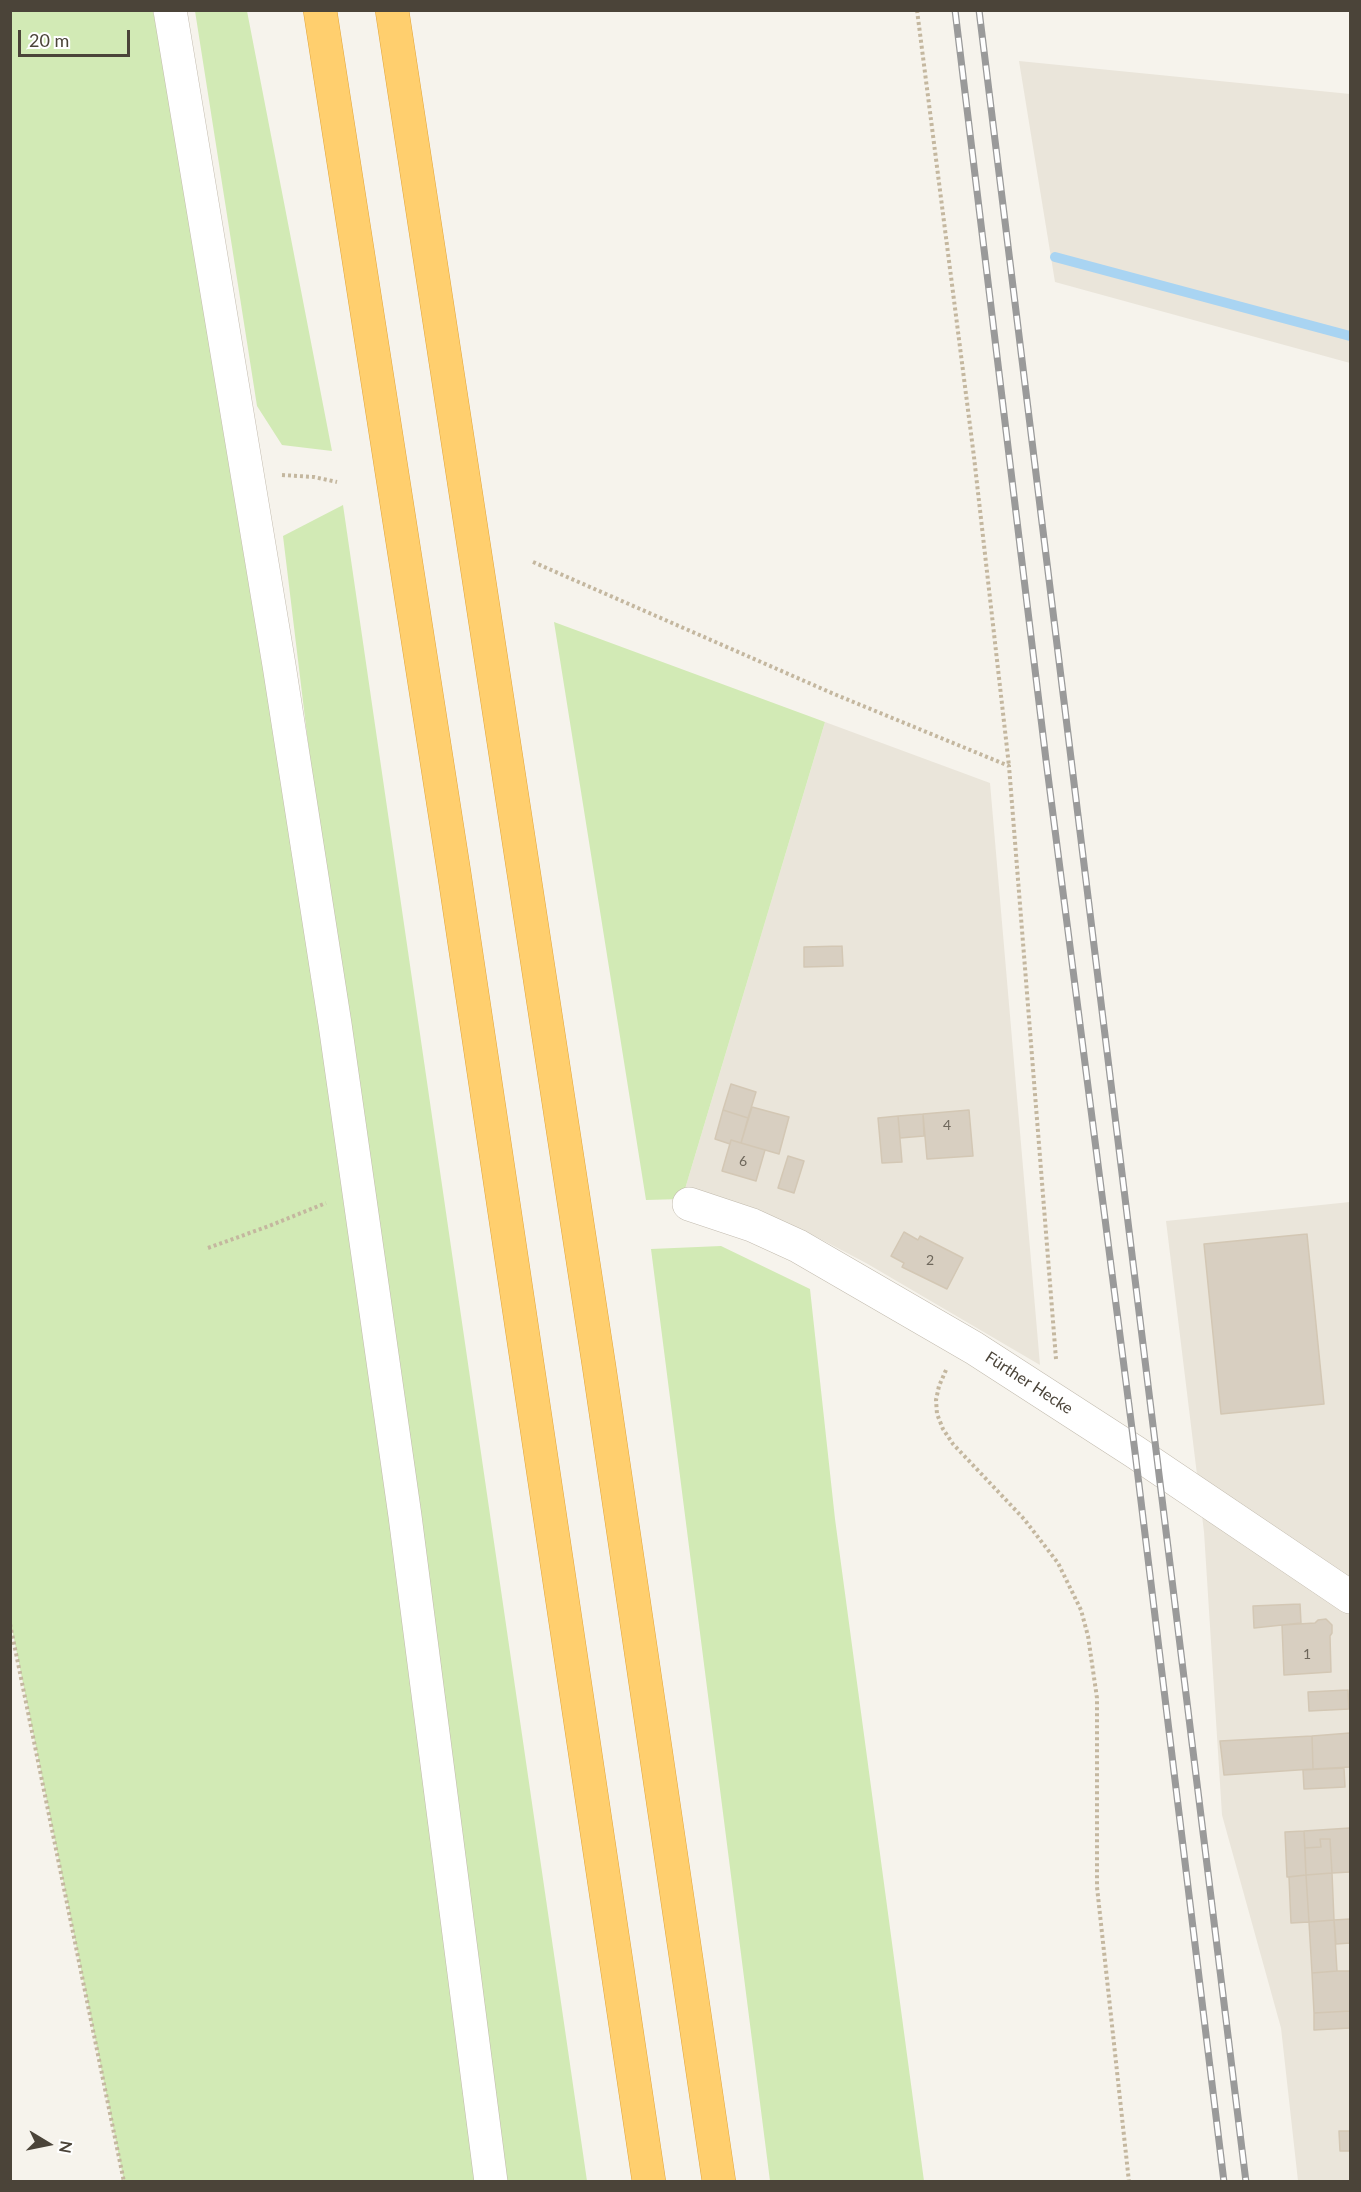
<!DOCTYPE html>
<meta charset="utf-8">
<style>
body{margin:0}
#map{position:relative;width:1361px;height:2192px;overflow:hidden;background:#f6f3ec;font-family:Lato,sans-serif}
canvas{display:block}
.frame{position:absolute;inset:0;border:12px solid #4b4439;pointer-events:none}
.north{position:absolute;left:18px;top:2114px;width:60px;height:60px;-webkit-text-stroke:4px #fff;paint-order:stroke;rotate:100deg;font-size:16px;font-weight:700;line-height:24px;text-align:center;color:#4b4439}
.north::after{content:'';display:block;margin:auto;width:21px;height:27px;background:#4b4439;clip-path:polygon(50% 0,100% 100%,50% 72%,0 100%)}
.scale{position:absolute;left:18px;top:30px;width:112px;height:27px;box-sizing:border-box;border:3px solid #4b4439;border-top:0;padding-left:8px;font-size:18px;line-height:21px;white-space:nowrap;color:#4b4439;-webkit-text-stroke:4px #fff;paint-order:stroke}
</style>
<div id="map">
<canvas width="1361" height="2192"></canvas>
<div class="frame"></div>
<div class="north">N</div>
<div class="scale">20 m</div>
</div>
<script>
const ctx = document.querySelector('canvas').getContext('2d');
ctx.lineJoin = 'round';
function fillPath(path, color) {
  ctx.fillStyle = color;
  ctx.fill(path, 'evenodd');
}
function toPath(rows) {
  const path = new Path2D();
  for (const r of rows) {
    path.moveTo(r[0], r[1]);
    for (let i = 2; i < r.length; i += 2) path.lineTo(r[i], r[i + 1]);
  }
  return path;
}
function stroke(path, color, width, dash) {
  ctx.strokeStyle = color;
  ctx.lineWidth = width;
  ctx.lineCap = dash ? 'butt' : 'round';
  ctx.setLineDash(dash || []);
  ctx.stroke(path);
}
function write(font, color, halo, rows, align = 'center') {
  ctx.font = font + ' Lato,sans-serif';
  ctx.lineWidth = 6;
  ctx.setLineDash([]);
  ctx.textBaseline = 'middle';
  ctx.strokeStyle = halo;
  ctx.fillStyle = color;
  for (const [text, x, y, turn = 0] of rows) {
    ctx.save();
    ctx.translate(x, y);
    ctx.rotate((+turn || 0) * Math.PI / 180);
    ctx.textAlign = isNaN(turn) ? turn : align;
    if (halo) ctx.strokeText(text, 0, 0);
    ctx.fillText(text, 0, 0);
    ctx.restore();
  }
}
fillPath(toPath([
 [1019,61,1350,94,1350,363,1055,282],
 [825,722,990,783,1040,1365,866,1263,807,1232,682,1199],
 [1350,1202,1350,2181,1298,2181,1281,2028,1222,1815,1204,1532,1166,1221]
]), '#eae5da');
fillPath(toPath([
 [10,11,153,11,248,474,377,1314,283,536,343,505,587,2181,124,2181,11,1624],
 [195,11,247,11,332,451,282,445,257,406],
 [554,622,825,722,682,1199,646,1200],
 [721,1246,810,1289,835,1519,924,2181,770,2181,651,1249]
]), '#d2eab5');
stroke(toPath([
 [1055,257,1350,336]
]), '#a9d4f2', 10);
const building = toPath([
 [842,946,843,966,804,967,804,947,842,946],
 [731,1084,756,1092,748,1118,723,1110,731,1084],
 [752,1107,789,1117,779,1154,741,1143,752,1107],
 [723,1110,748,1118,741,1143,731,1140,730,1144,715,1139,723,1110],
 [969,1110,973,1156,927,1159,923,1114,969,1110],
 [923,1114,924,1136,900,1138,898,1116,923,1114],
 [898,1116,902,1162,882,1163,878,1118,898,1116],
 [731,1140,765,1150,756,1181,722,1171,731,1140],
 [788,1156,804,1161,794,1193,778,1188,788,1156],
 [904,1232,918,1240,920,1236,963,1258,947,1289,902,1267,904,1263,891,1256,904,1232],
 [1307,1234,1324,1404,1221,1414,1204,1244,1307,1234],
 [1300,1604,1301,1623,1254,1628,1253,1606,1300,1604],
 [1326,1619,1332,1625,1332,1633,1330,1636,1331,1672,1284,1675,1282,1625,1315,1623,1318,1620,1326,1619],
 [1348,1690,1349,1709,1309,1711,1308,1692,1348,1690],
 [1350,1733,1350,1767,1313,1769,1312,1736,1350,1733],
 [1312,1736,1313,1769,1224,1775,1220,1741,1312,1736],
 [1344,1768,1345,1787,1304,1789,1303,1770,1344,1768],
 [1350,1828,1350,1872,1332,1873,1330,1839,1320,1839,1321,1847,1305,1848,1304,1831,1350,1828],
 [1304,1831,1306,1875,1287,1877,1285,1832,1304,1831],
 [1320,1839,1330,1839,1332,1873,1306,1875,1305,1848,1321,1847,1320,1839],
 [1332,1873,1334,1920,1309,1922,1306,1875,1332,1873],
 [1306,1875,1309,1922,1291,1923,1289,1877,1306,1875],
 [1350,1919,1350,1943,1336,1944,1334,1920,1350,1919],
 [1334,1920,1337,1971,1312,1973,1309,1922,1334,1920],
 [1337,1971,1350,1971,1350,2011,1314,2013,1312,1973,1337,1971],
 [1350,2011,1350,2028,1314,2030,1314,2013,1350,2011],
 [1339,2131,1350,2131,1350,2151,1340,2151,1339,2131]
]);
fillPath(building, '#d8cfc1');
stroke(building, '#d3c7b4', 1.5);
const minor = toPath([
 [170,10,279,665,335,1024,405,1516,491,2182],
 [689,1204,752,1225,798,1246,974,1348,1135,1452,1350,1597]
]);
const motorway = toPath([
 [320,10,454,872,649,2182],
 [392,10,599,1366,719,2182]
]);
stroke(minor, '#c2bbae', 34);
stroke(motorway, '#e0a43c', 34);
stroke(toPath([
 [917,10,974,457,1009,766],
 [282,475,314,477,337,482],
 [533,562,834,694,1009,766,1056,1359],
 [208,1248,269,1226,326,1203],
 [946,1370,939,1386,936,1400,937,1414,943,1429,953,1444,1024,1519,1058,1563,1081,1610,1088,1636,1097,1698,1097,1887,1129,2182],
 [10,1624,124,2182]
]), '#c4b79f', 4, [3, 3]);
stroke(minor, '#fff', 33);
stroke(motorway, '#ffcf6e', 33);
const rail = toPath([
 [955,10,1046,760,1135,1452,1224,2182],
 [979,10,1246,2182]
]);
stroke(rail, '#9a9a9a', 7);
stroke(rail, '#fff', 4.5, [14]);
write('14px', '#6e675b', null, [
 ["4",947,1125],
 ["6",743,1161],
 ["2",930,1260],
 ["1",1307,1654]
]);
write('16px', '#4b4439', '#fff', [
 ["Fürther Hecke",1029,1383,33]
]);
</script>
